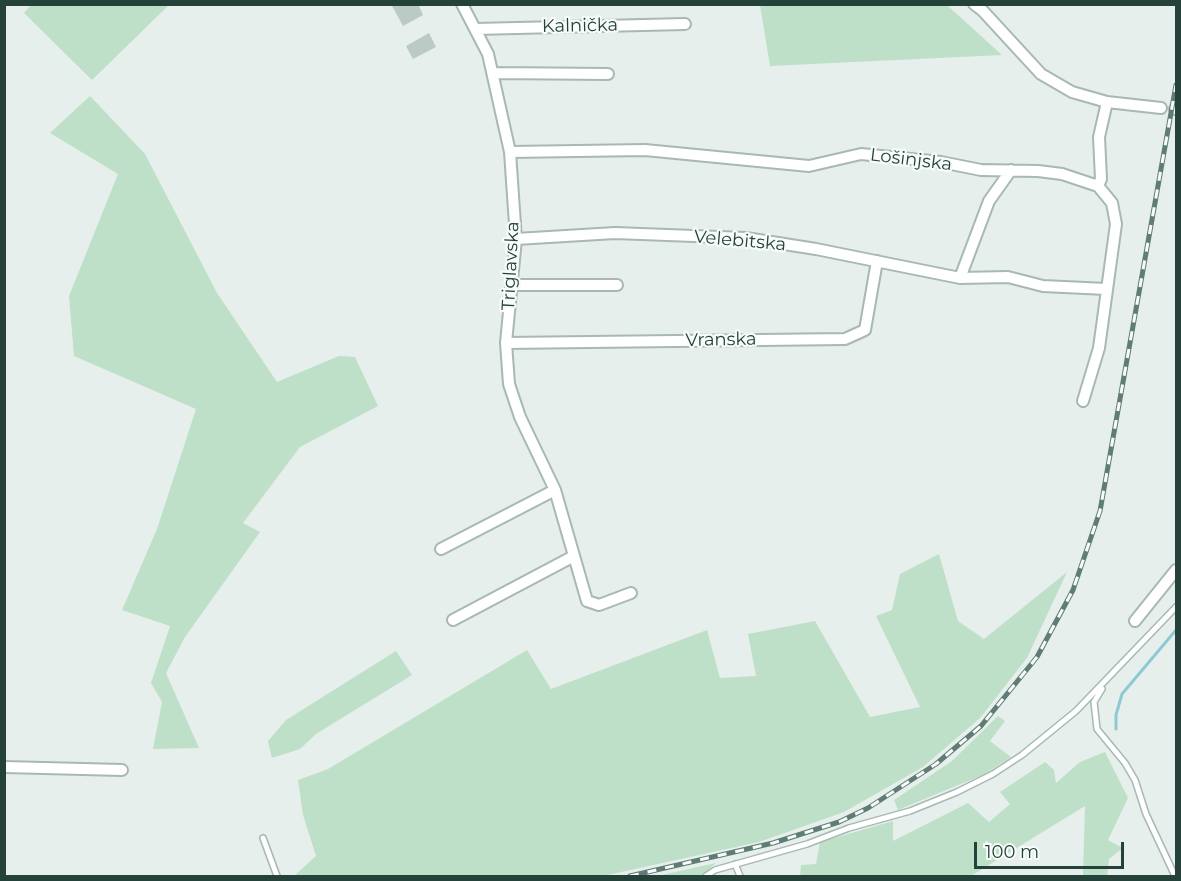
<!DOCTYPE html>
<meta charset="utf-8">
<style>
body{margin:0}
#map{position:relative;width:1181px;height:881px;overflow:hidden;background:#e6efeb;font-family:Montserrat,sans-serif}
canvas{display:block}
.frame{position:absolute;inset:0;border:6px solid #24423a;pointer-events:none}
.scale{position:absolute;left:974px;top:842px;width:150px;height:27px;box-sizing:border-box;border:3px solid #24423a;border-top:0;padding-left:8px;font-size:18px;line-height:21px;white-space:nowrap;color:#24423a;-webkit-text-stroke:4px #f7fbf9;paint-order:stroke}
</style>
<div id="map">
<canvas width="1181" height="881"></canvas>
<div class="frame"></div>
<div class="scale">100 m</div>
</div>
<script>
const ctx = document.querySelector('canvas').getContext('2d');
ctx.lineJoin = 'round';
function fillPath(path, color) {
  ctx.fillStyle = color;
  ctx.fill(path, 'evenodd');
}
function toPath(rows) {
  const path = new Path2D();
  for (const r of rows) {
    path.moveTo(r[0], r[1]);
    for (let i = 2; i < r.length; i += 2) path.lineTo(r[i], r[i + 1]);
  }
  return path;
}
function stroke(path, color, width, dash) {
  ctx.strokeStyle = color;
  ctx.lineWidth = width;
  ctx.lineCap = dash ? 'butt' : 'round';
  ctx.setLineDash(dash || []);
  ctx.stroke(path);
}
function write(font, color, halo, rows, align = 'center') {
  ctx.font = font + ' Montserrat,sans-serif';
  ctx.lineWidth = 4.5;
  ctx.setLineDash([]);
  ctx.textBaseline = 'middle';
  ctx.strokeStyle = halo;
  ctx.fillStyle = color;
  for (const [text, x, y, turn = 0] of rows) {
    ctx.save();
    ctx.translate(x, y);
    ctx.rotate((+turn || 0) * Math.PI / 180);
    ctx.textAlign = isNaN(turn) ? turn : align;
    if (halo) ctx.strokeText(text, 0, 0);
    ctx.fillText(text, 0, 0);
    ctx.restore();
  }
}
fillPath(toPath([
 [31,5,32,4,169,5,92,80,24,13],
 [760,5,947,5,1002,55,770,66],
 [90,96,145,154,217,293,277,382,339,356,355,357,378,406,300,447,243,523,260,532,185,637,166,673,199,748,153,749,162,702,151,683,170,626,122,610,157,529,196,409,74,356,69,296,118,174,50,133],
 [939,554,958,621,984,639,1067,572,1027,658,980,718,923,767,844,812,759,842,603,876,294,876,316,856,303,815,298,780,328,769,527,650,551,689,707,630,720,678,756,676,748,634,815,621,870,717,920,707,876,616,892,610,900,574],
 [396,651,412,675,316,734,300,749,272,758,268,741,286,720],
 [998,716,1005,721,990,741,1011,757,985,774,898,810,894,800,952,761],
 [1105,752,1128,798,1108,840,1123,848,1109,859,1107,876,1083,876,1085,806,971,876,800,876,801,865,816,864,820,842,893,821,893,841,968,803,989,822,1010,804,1000,792,1045,762,1054,770,1056,783,1080,762],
 [716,863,701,876,657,876]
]), '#bfe0c8');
stroke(toPath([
 [1116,729,1116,715,1122,694,1176,630]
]), '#8ec9d4', 3);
fillPath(toPath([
 [391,4,418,4,423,15,403,26],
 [429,33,436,47,413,59,406,46]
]), '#bbcac4');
const lane = toPath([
 [1102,689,1094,702,1097,729,1125,763,1135,780,1146,814,1175,876],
 [263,838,277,876],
 [735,864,740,876],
 [706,876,715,870,807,844,849,828,910,811,957,792,993,774,1022,755,1076,711,1176,607]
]);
const street = toPath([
 [462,4,488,54,510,152,516,239,506,343,509,384,520,417,555,490,587,601,599,605,631,593],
 [974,4,983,11,1041,74,1072,92,1107,102],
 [475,29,685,24],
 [493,73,608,74],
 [1175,109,1176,109],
 [510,152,645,150,809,166,861,154,941,162,981,170,1038,171,1062,174,1098,186,1101,179,1099,137,1107,102,1161,108],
 [516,239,615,233,746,238,816,249,960,278,989,201,1011,170],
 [960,278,1008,277,1043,286,1106,289],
 [512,285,617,285],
 [506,343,845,339,865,330,877,261],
 [1083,401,1099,348,1116,224,1112,203,1098,186],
 [441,549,555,490],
 [453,620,574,556],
 [1135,621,1176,570],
 [4,767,122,770]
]);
stroke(lane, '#a8b8b2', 8);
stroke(street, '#a8b8b2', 14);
stroke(lane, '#fff', 5);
stroke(street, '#fff', 10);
const rail = toPath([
 [630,876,773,843,839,822,868,808,936,764,981,726,1037,657,1073,590,1100,511,1176,85]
]);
stroke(rail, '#5f7d75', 5);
stroke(rail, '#f7fbf9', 3, [9]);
write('18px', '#24423a', '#f7fbf9', [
 ["Kalnička",580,26,-1],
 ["Lošinjska",911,160,7],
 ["Velebitska",740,241,5],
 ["Triglavska",511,266,-87],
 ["Vranska",721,340,-1]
]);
</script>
